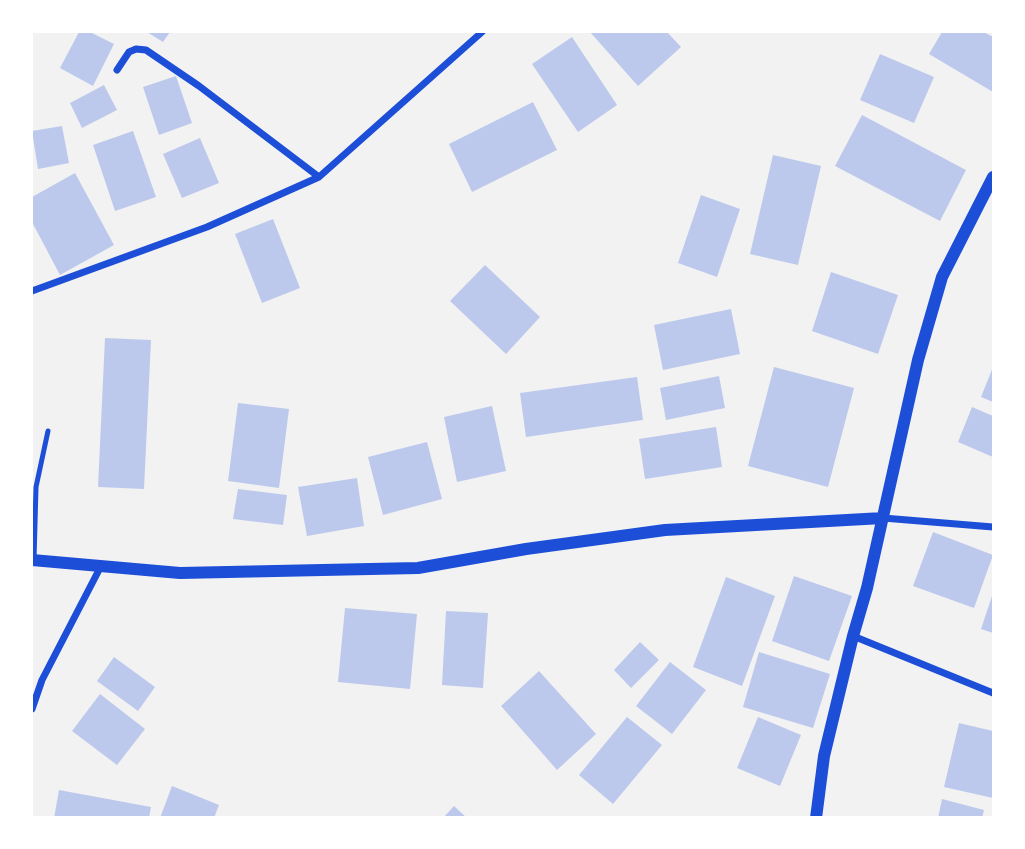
<!DOCTYPE html>
<style>
body{margin:0}
#map{position:relative;width:1025px;height:849px;overflow:hidden;background:#f2f2f2;font-family:Montserrat,sans-serif}
canvas{display:block}
.frame{position:absolute;inset:0;border:33px solid #fff;pointer-events:none}
</style>
<div id="map">
<canvas width="1025" height="849"></canvas>
<div class="frame"></div>
</div>
<script>
const ctx = document.querySelector('canvas').getContext('2d');
ctx.lineJoin = 'round';
function fillPath(path, color) {
  ctx.fillStyle = color;
  ctx.fill(path, 'evenodd');
}
function toPath(rows) {
  const path = new Path2D();
  for (const r of rows) {
    path.moveTo(r[0], r[1]);
    for (let i = 2; i < r.length; i += 2) path.lineTo(r[i], r[i + 1]);
  }
  return path;
}
function stroke(path, color, width, dash) {
  ctx.strokeStyle = color;
  ctx.lineWidth = width;
  ctx.lineCap = dash ? 'butt' : 'round';
  ctx.setLineDash(dash || []);
  ctx.stroke(path);
}
fillPath(toPath([
 [79,32,90,32,114,44,93,86,60,68],
 [147,32,170,32,163,42],
 [590,32,667,32,681,47,638,86],
 [942,32,984,32,993,37,993,92,929,54],
 [572,37,617,105,578,132,532,64],
 [880,54,934,77,914,123,860,100],
 [176,76,192,123,159,135,143,87],
 [104,85,117,110,82,128,70,103],
 [533,102,557,150,472,192,449,144],
 [862,115,966,170,940,221,835,166],
 [62,126,69,163,38,169,32,131],
 [133,131,156,197,115,211,93,145],
 [200,138,219,183,182,198,163,154],
 [773,155,821,166,798,265,750,254],
 [75,173,114,245,60,275,32,222,32,197],
 [701,195,740,209,717,277,678,263],
 [273,219,300,288,262,303,235,234],
 [485,265,540,317,506,354,450,301],
 [831,272,898,295,878,354,812,331],
 [731,309,740,354,663,370,654,325],
 [105,338,151,340,144,489,98,487],
 [774,367,854,388,828,487,748,466],
 [993,367,993,402,981,397],
 [719,376,725,408,666,420,660,388],
 [637,377,643,420,526,437,520,393],
 [238,403,289,409,279,488,228,481],
 [492,406,506,471,457,482,444,417],
 [972,407,993,416,993,457,958,442],
 [716,427,722,467,645,479,639,439],
 [427,442,442,499,383,515,368,457],
 [357,478,364,526,307,536,298,487],
 [238,489,287,495,283,525,233,519],
 [933,532,993,555,974,608,913,586],
 [794,576,852,596,829,661,772,641],
 [726,577,775,596,742,686,693,667],
 [993,593,993,633,981,629],
 [345,608,417,614,410,689,338,682],
 [446,611,488,613,483,688,442,685],
 [640,642,659,660,631,688,614,670],
 [759,652,830,674,813,728,743,707],
 [114,657,155,687,138,711,97,681],
 [670,662,706,690,672,734,636,706],
 [539,671,596,734,557,770,501,706],
 [100,694,145,729,117,765,72,731],
 [627,717,662,745,613,804,579,775],
 [758,717,801,735,780,786,737,768],
 [959,723,993,731,993,798,944,787],
 [172,786,219,805,214,818,160,818],
 [59,790,151,807,149,818,54,818],
 [942,799,984,810,982,818,938,818],
 [454,806,467,818,443,818]
]), '#bdc9ec');
stroke(toPath([
 [34,560,36,487,48,431]
]), '#1d4ed8', 5);
stroke(toPath([
 [117,70,129,52,136,49,146,50,199,86,319,177],
 [32,291,207,227,319,177,482,32],
 [883,518,993,527],
 [853,636,993,693],
 [32,709,42,680,101,566]
]), '#1d4ed8', 7);
stroke(toPath([
 [32,560,180,573,418,568,526,549,665,530,883,518],
 [816,818,824,756,853,636,867,588,918,360,942,277,993,177]
]), '#1d4ed8', 12);
</script>
